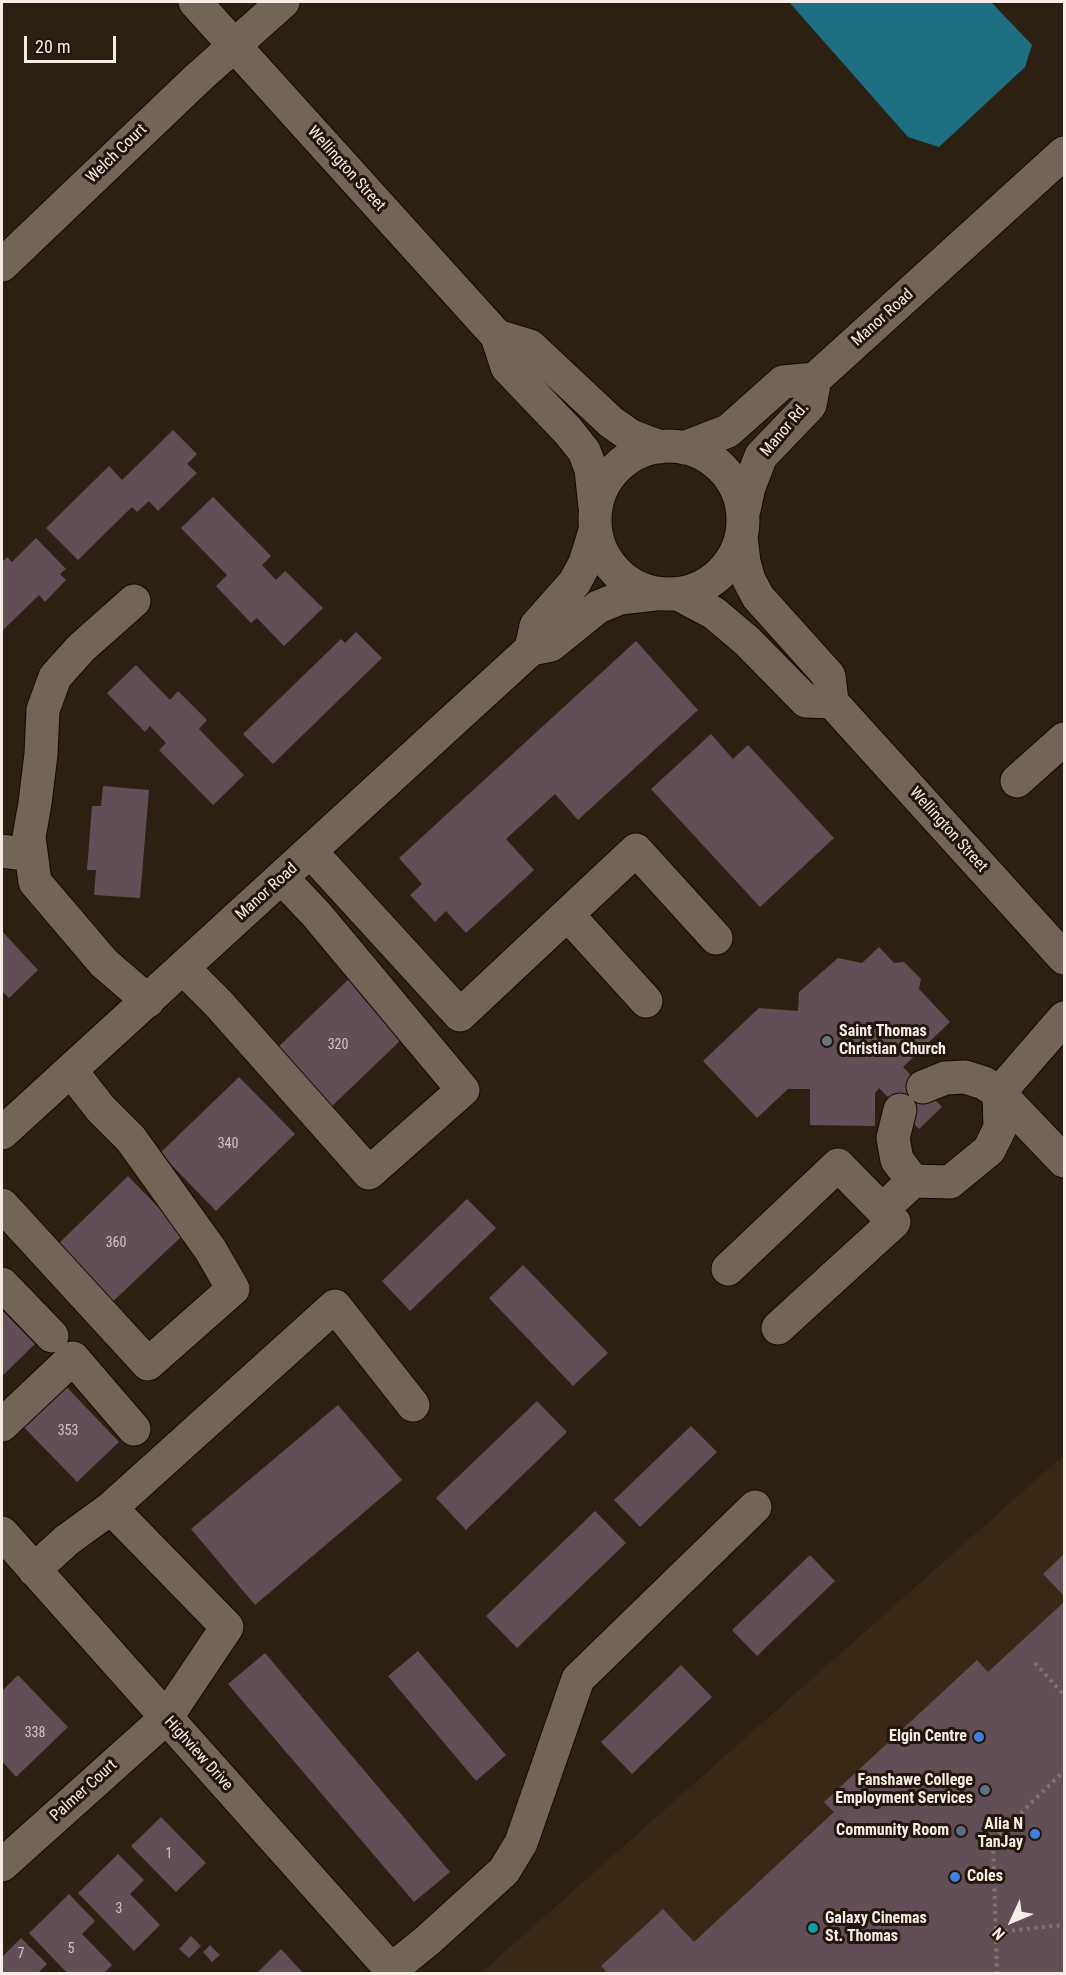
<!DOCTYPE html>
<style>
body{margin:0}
#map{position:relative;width:1066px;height:1975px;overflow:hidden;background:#2c2013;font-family:"Roboto Condensed",sans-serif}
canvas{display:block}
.frame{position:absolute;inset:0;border:3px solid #f6eee6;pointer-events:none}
.north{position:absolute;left:982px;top:1891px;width:60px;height:60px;-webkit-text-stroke:4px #22160a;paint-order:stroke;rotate:226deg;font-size:16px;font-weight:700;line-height:24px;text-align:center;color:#f6eee6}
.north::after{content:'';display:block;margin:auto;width:21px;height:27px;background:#f6eee6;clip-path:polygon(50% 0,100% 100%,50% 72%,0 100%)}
.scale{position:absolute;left:24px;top:36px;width:92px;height:27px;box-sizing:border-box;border:3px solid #f6eee6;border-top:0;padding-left:8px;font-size:18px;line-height:21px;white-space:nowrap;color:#f6eee6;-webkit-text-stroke:4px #22160a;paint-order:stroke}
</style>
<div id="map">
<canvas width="1066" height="1975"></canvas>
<div class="frame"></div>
<div class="north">N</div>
<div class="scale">20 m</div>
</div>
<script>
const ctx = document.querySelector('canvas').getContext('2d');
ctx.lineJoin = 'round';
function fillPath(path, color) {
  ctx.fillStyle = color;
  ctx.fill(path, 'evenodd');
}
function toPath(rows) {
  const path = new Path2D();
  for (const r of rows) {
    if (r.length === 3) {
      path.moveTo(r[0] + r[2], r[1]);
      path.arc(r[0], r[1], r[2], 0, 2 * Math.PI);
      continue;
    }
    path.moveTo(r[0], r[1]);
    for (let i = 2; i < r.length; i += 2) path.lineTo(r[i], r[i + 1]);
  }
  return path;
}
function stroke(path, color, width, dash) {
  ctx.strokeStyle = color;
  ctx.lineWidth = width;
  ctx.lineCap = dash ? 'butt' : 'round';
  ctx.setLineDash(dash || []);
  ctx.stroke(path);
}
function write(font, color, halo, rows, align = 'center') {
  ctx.font = font + ' "Roboto Condensed",sans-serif';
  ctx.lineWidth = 6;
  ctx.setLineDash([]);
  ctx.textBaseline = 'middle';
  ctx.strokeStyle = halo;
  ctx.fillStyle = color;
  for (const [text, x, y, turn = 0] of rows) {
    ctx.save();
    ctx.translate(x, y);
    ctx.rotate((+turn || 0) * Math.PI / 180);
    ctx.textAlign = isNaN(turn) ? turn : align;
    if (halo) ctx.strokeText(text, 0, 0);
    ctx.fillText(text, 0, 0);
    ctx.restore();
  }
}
fillPath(toPath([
 [1064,1455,1064,1973,481,1973]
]), '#392816');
fillPath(toPath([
 [789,2,991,2,1032,45,1025,67,939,147,908,137]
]), '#1e6f82');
fillPath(toPath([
 [173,430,197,454,187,464,197,473,158,511,149,501,137,512,132,507,78,560,46,528,109,466,122,480],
 [213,497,271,556,262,565,276,580,285,571,323,608,284,646,257,618,251,623,216,586,227,575,181,528],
 [36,538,66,569,60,574,66,580,45,602,39,595,2,631,2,562,7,557,12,562],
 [356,632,382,658,273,764,243,734,341,639,345,643],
 [636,641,698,710,578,820,555,794,506,839,534,870,466,933,446,911,435,922,410,895,422,884,399,858],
 [136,665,170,700,178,691,207,720,199,729,244,775,213,805,159,750,166,743,150,726,145,732,107,693],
 [711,734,733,759,748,745,834,838,760,907,651,789],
 [103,786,149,790,140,898,94,895,96,870,87,870,92,806,101,806],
 [2,931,38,970,9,998,2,991],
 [879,947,894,963,904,962,921,979,919,989,950,1022,903,1067,942,1107,919,1129,879,1088,875,1093,875,1126,810,1125,810,1089,788,1089,757,1118,703,1061,759,1008,798,1011,799,992,838,958,862,963],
 [350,978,405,1036,326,1112,270,1055],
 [239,1077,295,1134,216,1211,160,1153],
 [128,1176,184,1234,104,1310,49,1253],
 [467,1199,496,1228,410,1311,382,1281],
 [523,1265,608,1353,573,1386,489,1298],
 [2,1310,35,1344,2,1376],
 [60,1380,119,1442,77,1482,17,1420],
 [537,1401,567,1432,466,1530,436,1498],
 [338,1405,402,1480,255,1605,191,1529],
 [691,1426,717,1452,640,1527,614,1500],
 [595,1511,626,1543,517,1648,486,1616],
 [1064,1554,1064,1596,1043,1574],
 [810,1555,835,1581,757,1656,732,1630],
 [1064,1602,1064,1974,608,1974,601,1966,663,1909,694,1942,834,1812,824,1802,977,1660,988,1672],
 [418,1651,506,1755,476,1781,388,1676],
 [265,1653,450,1872,414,1902,228,1684],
 [681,1665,712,1697,632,1774,601,1742],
 [18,1675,68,1727,16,1777,2,1761,2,1691],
 [161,1817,206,1863,176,1892,131,1846],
 [118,1854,144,1880,130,1894,160,1925,134,1951,78,1893],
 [69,1894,95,1921,82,1934,112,1965,103,1974,68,1974,29,1933],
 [191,1936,201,1946,189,1958,179,1949],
 [21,1938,47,1964,37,1974,2,1974,2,1957],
 [210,1945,220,1955,212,1962,203,1952],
 [281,1949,304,1974,256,1974]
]), '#614e56');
const minor = toPath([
 [195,2,497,336,507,367,568,431,584,451,591,469,595,507],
 [2,265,198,78,283,2],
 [497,336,530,346,611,422,631,436,660,447],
 [669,520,74],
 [684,448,728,431,783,382,815,379,1064,153],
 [743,514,749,487,761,456,810,405,815,379],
 [741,537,744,562,749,580,758,597,829,676,832,702,1064,958],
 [678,594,714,613,747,641,806,701,832,702],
 [134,601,81,648,55,677,43,710,41,754,35,803,29,837,35,882,104,963,148,1001],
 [531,649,536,626,575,582,585,563,595,531],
 [1017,781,1064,739],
 [2,851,31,855],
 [311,852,460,1015,636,850,716,938],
 [568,915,646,1001],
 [183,968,218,1003,369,1173,463,1090,316,914,282,878],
 [1064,1018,999,1093,1064,1161],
 [2,1133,531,649,551,645,598,607,620,598,655,594],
 [913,1181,950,1182,989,1150,1000,1128,999,1093,984,1083,965,1077,945,1078,923,1087],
 [896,1197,913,1181,897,1160,893,1138,900,1110],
 [2,1205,148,1364,233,1289,210,1249,131,1139,101,1109,71,1071],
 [728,1269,838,1165,894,1222,778,1328],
 [2,1284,52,1336],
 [2,1425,73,1358,134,1429],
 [111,1508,335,1306,413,1405],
 [2,1533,395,1974],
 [2,1865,166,1718,227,1627,111,1508,67,1540,34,1570],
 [391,1970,428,1940,504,1871,521,1843,578,1679,755,1507]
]);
stroke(minor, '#140901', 35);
stroke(toPath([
 [1035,1663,1064,1695],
 [997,1932,1064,1925],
 [997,1974,993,1840,1064,1771]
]), '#7f7469', 4, [3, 4.5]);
stroke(minor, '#726456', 33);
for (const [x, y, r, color] of [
 [827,1041,6,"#6b7280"],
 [979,1737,6,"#3f7fe0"],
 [985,1790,6,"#5c6f8a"],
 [961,1831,6,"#5c6f8a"],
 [1035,1834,6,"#3f7fe0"],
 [955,1877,6,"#3f7fe0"],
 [813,1928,6,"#0f9aa8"]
]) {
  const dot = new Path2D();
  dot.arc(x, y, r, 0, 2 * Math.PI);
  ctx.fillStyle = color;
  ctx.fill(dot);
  stroke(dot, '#22160a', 2);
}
write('14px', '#d1c6c2', null, [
 ["320",338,1045],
 ["340",228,1144],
 ["360",116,1243],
 ["353",68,1431],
 ["338",35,1733],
 ["1",169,1854],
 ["3",119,1909],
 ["5",71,1949],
 ["7",21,1954]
]);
write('16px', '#f6eee6', '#22160a', [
 ["Welch Court",117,154,-44],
 ["Wellington Street",346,169,48],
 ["Manor Road",883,318,-42],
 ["Manor Rd.",785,430,-50],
 ["Wellington Street",948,830,48],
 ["Manor Road",267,892,-42],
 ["Highview Drive",198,1754,48],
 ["Palmer Court",84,1791,-42]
]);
write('bold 16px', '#f6eee6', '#22160a', [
 ["Saint Thomas",839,1032,"left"],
 ["Christian Church",839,1050,"left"],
 ["Elgin Centre",967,1737],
 ["Fanshawe College",973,1781],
 ["Employment Services",973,1799],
 ["Alia N",1023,1825],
 ["TanJay",1023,1843],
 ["Community Room",949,1831],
 ["Coles",967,1877,"left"],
 ["Galaxy Cinemas",825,1919,"left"],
 ["St. Thomas",825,1937,"left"]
], 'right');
</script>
